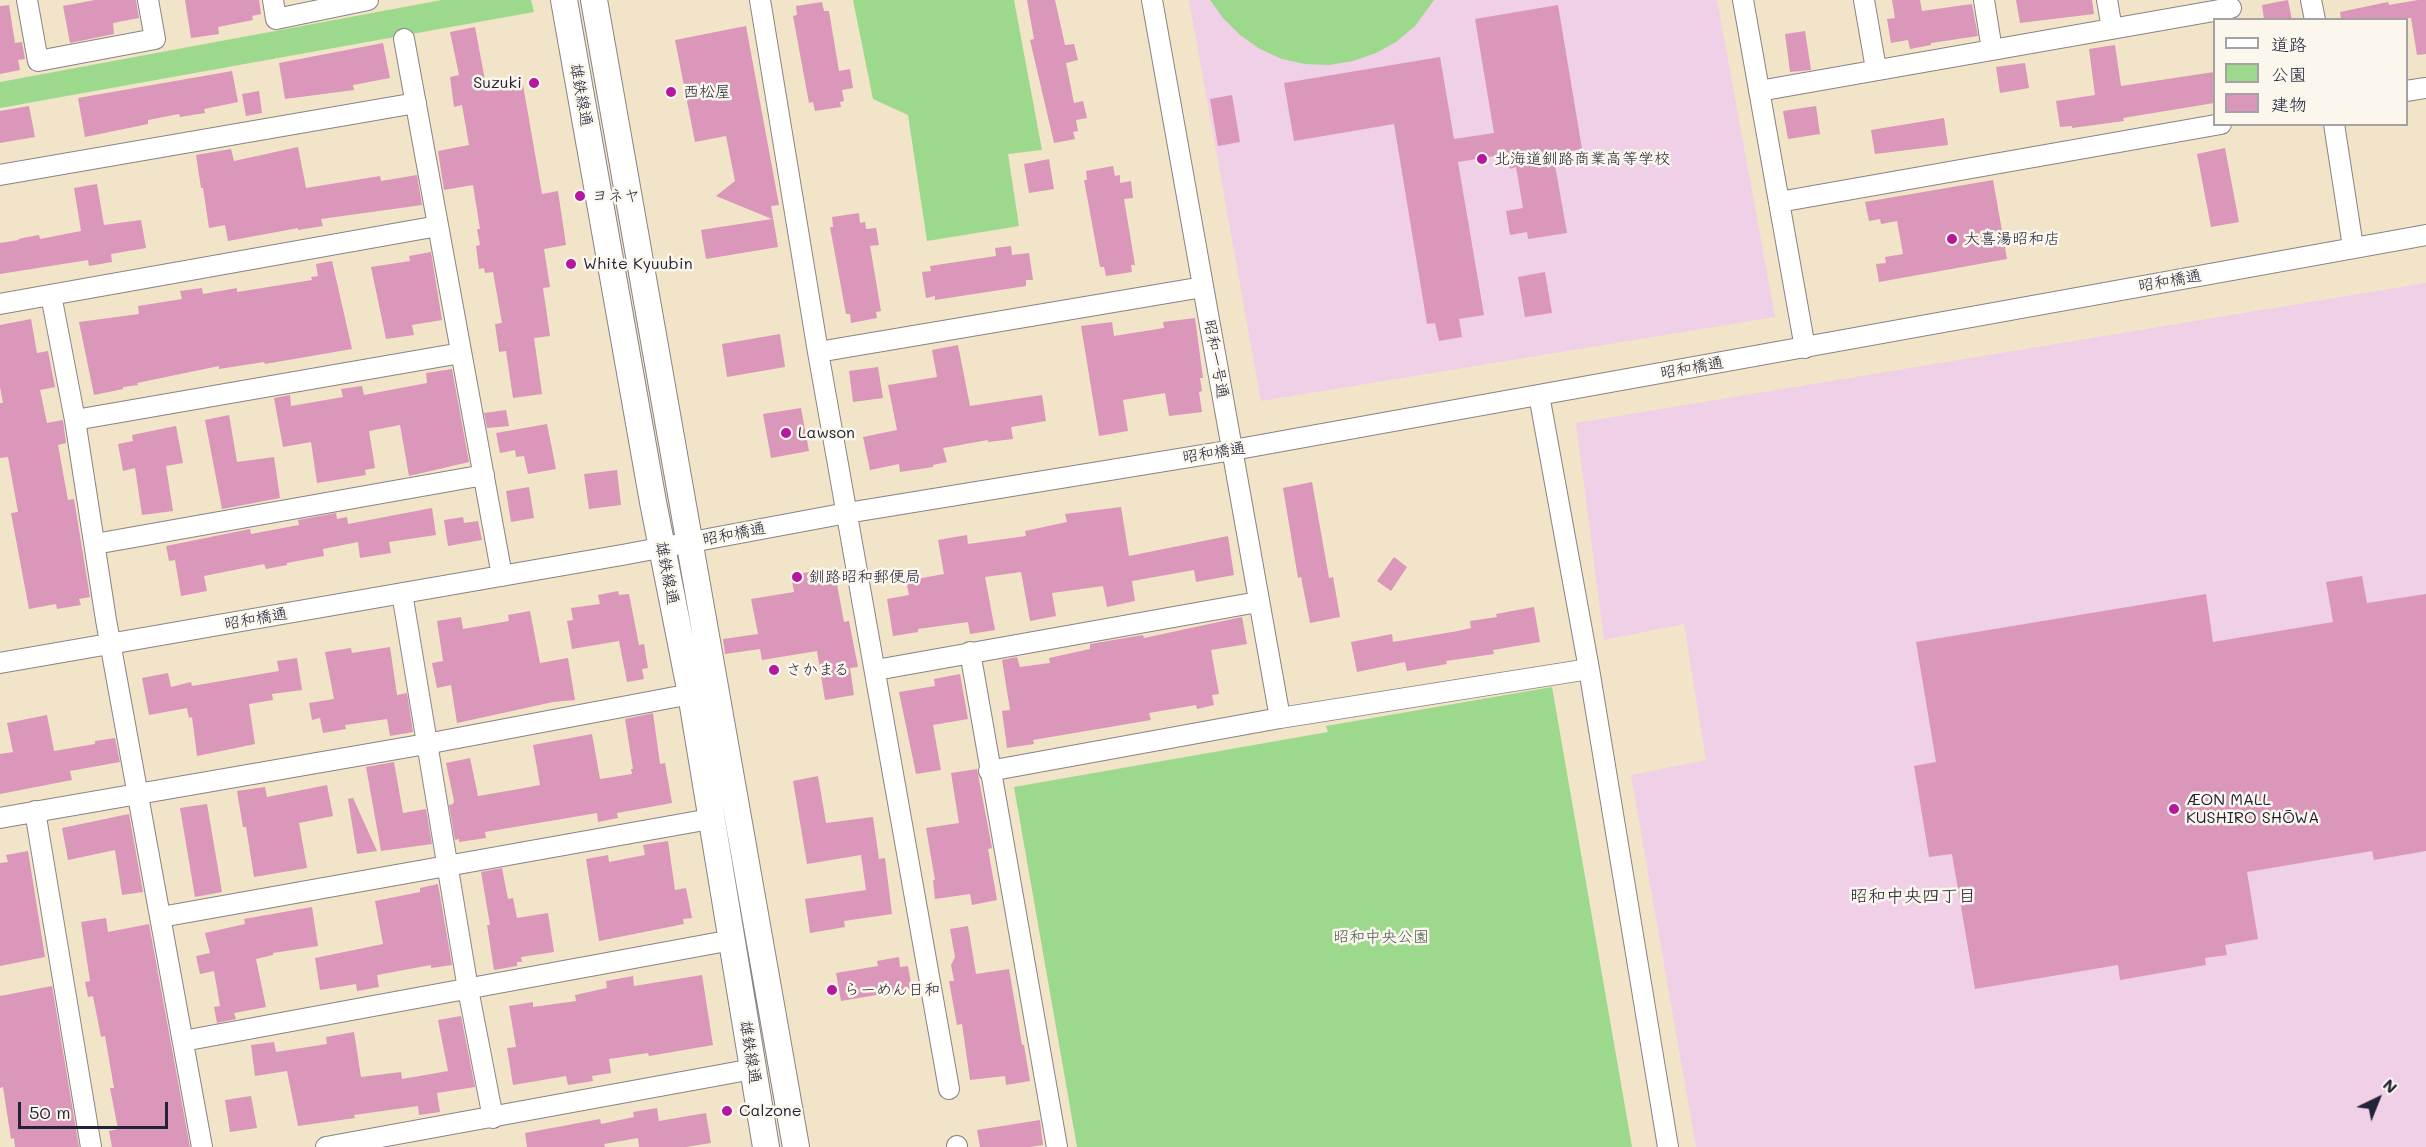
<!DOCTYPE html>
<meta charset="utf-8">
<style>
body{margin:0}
#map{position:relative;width:2426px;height:1147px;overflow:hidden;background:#f1e4c8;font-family:Mali,"Klee One",sans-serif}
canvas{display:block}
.legend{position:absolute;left:2213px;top:18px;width:195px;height:108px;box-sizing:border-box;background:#fbf7ec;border:2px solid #a4a2a5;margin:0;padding:8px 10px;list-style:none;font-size:18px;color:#22223b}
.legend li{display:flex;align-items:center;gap:12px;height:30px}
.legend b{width:30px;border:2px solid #a4a2a5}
.north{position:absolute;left:2348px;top:1069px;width:60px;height:60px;-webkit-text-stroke:4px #fbf7ec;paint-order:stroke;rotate:43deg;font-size:16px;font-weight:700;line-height:24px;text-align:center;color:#22223b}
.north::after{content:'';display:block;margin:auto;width:21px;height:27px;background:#22223b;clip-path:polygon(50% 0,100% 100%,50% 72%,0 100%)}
.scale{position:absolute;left:18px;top:1102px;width:150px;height:27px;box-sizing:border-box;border:3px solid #22223b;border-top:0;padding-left:8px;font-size:18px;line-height:21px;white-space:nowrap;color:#22223b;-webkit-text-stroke:4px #fbf7ec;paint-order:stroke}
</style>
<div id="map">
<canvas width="2426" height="1147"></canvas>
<ul class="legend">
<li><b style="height:8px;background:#fff"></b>道路</li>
<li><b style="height:16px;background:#9cd98d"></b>公園</li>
<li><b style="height:16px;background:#da97b9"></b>建物</li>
</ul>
<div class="north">N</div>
<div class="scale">50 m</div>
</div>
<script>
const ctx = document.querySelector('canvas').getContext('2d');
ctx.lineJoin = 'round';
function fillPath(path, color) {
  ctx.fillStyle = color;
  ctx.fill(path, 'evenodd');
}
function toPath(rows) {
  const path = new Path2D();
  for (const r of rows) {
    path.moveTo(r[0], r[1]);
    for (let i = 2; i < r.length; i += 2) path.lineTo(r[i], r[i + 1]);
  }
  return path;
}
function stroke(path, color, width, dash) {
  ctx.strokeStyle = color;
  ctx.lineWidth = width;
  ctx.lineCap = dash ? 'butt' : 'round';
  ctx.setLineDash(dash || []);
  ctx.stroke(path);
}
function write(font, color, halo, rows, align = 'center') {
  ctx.font = font + ' Mali,"Klee One",sans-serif';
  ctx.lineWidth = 5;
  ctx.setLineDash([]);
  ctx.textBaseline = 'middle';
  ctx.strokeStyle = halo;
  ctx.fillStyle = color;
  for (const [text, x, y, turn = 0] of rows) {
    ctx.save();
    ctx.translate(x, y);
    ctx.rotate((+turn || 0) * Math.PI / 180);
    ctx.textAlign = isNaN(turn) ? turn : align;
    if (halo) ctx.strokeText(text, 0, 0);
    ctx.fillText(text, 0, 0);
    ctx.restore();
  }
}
fillPath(toPath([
 [1189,0,1717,0,1775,317,1261,401],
 [2426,283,2426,1147,1696,1147,1631,775,1706,760,1684,624,1604,640,1576,423]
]), '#efd0e6');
fillPath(toPath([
 [442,0,531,0,534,12,0,108,0,82],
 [853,0,1014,0,1042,150,1008,154,1019,226,927,241,908,115,873,99],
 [1210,0,1434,0,1415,26,1396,42,1376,53,1353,61,1329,65,1305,64,1282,59,1260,49,1240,35,1223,18],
 [1552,687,1632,1147,1077,1147,1014,787,1328,732,1326,726]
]), '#9cd98d');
fillPath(toPath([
 [95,0,136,0,139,18,113,23,114,34,70,43,63,6],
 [185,0,259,0,261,14,252,16,253,20,218,27,219,34,191,38],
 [1027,0,1055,0,1065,45,1074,44,1078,60,1066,63,1074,103,1083,101,1087,118,1076,120,1078,131,1073,132,1075,139,1054,143,1030,40,1034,39],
 [1892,0,1920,0,1922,11,1972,4,1978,36,1931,43,1931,45,1910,49,1908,40,1891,43,1887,19,1895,18],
 [2016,0,2092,0,2094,14,2020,23],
 [2288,0,2292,20,2264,20,2262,5],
 [2418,0,2426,0,2426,54,2417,55,2411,18,2341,20,2340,12,2388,2,2389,5],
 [822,2,824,11,829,11,839,71,850,69,853,88,842,90,844,101,840,102,841,107,815,111,813,102,809,103,793,16,797,15,796,6],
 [9,5,15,43,22,42,25,59,18,60,20,70,0,74,0,6],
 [1558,5,1582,149,1553,154,1567,233,1528,239,1527,232,1510,235,1506,211,1523,208,1516,167,1510,169,1507,154,1458,162,1484,315,1459,319,1462,337,1439,341,1435,323,1427,324,1394,124,1294,141,1284,83,1440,57,1454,139,1494,133,1475,19],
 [746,26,779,205,771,206,778,247,706,259,701,230,772,219,716,196,735,181,726,136,695,142,675,40],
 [475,27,487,91,523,85,542,194,558,191,566,245,544,249,550,287,543,288,550,336,534,338,542,394,513,398,506,351,499,352,495,324,502,323,493,272,485,273,484,268,479,269,476,246,480,245,477,229,480,229,473,185,444,190,438,151,469,145,462,105,454,107,450,77,459,75,450,32],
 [1805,31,1811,70,1790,72,1785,34],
 [383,43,390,78,353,85,354,90,285,99,279,63],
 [2115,45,2121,86,2214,72,2214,103,2123,118,2124,121,2072,128,2072,126,2060,127,2056,101,2095,95,2089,49],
 [2025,63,2029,88,2000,93,1996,67],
 [232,71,238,102,204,109,205,113,180,117,179,114,148,120,148,124,85,137,78,98],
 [259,91,262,113,246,116,242,94],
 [1232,95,1240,142,1218,146,1210,99],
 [29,106,35,137,0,143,0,111],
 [1816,106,1820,134,1788,139,1783,111],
 [1944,118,1948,145,1875,154,1871,130],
 [298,147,306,188,380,176,381,181,417,175,422,205,321,219,323,226,298,230,298,228,228,241,225,225,209,228,203,188,201,188,196,155,231,149,234,161],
 [2225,148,2239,222,2211,227,2197,154],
 [1049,159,1054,189,1029,193,1024,164],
 [1113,166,1115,176,1120,175,1120,183,1131,181,1133,198,1124,199,1135,265,1131,265,1132,272,1106,276,1104,267,1100,267,1084,180,1087,180,1086,171],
 [1993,180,2007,259,1879,282,1876,264,1886,263,1885,257,1903,254,1897,221,1881,224,1880,219,1869,221,1865,202],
 [97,184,104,225,141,220,146,248,111,254,112,262,89,266,88,260,0,274,0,243,19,240,18,239,39,235,40,239,81,231,74,188],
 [859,213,860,223,865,222,866,229,876,228,879,245,870,246,881,311,876,312,877,318,851,323,850,314,846,314,830,227,833,227,832,217],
 [1011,246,1012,255,1029,253,1033,280,1026,280,1026,286,935,300,935,296,926,298,922,272,931,271,930,266,996,256,995,248],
 [431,252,442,320,412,325,414,335,386,339,371,267,410,261,409,256],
 [332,261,352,349,265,364,264,362,219,369,219,366,137,383,138,385,123,387,123,389,94,395,79,322,139,314,138,306,182,299,180,291,202,288,203,294,237,288,237,292,312,280,311,277,318,276,316,264],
 [1545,272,1552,313,1525,317,1518,277],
 [1195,318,1203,378,1200,378,1202,391,1199,392,1202,412,1169,416,1165,393,1123,400,1128,431,1099,436,1081,326,1112,322,1114,336,1164,328,1163,322],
 [31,319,37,353,48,351,55,387,40,390,47,423,63,420,66,443,58,445,68,500,74,499,90,597,79,599,81,605,57,609,56,604,29,609,11,513,18,512,8,457,0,458,0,403,3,403,0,387,0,325],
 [780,334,785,367,727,377,722,344],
 [958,345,970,406,1042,395,1046,421,1011,427,1013,439,988,442,988,440,943,448,947,462,933,465,933,467,900,472,899,464,870,470,863,437,897,430,888,385,937,377,932,350],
 [878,367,883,398,853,402,849,371],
 [452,369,469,462,409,476,400,425,369,431,375,468,365,470,366,475,317,483,311,442,283,447,274,398,290,395,291,406,343,397,341,389,362,386,364,395,427,383,426,373],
 [801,408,809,451,771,458,763,414],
 [506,410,509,426,487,428,484,413],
 [229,415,237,462,274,457,280,498,222,509,205,420],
 [547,424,556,469,528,474,524,456,516,457,515,450,500,453,496,433],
 [176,426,183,463,166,466,173,511,142,515,135,468,123,471,118,444,133,441,132,435],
 [617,470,621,505,589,509,584,474],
 [1312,482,1329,578,1333,577,1340,617,1310,623,1301,577,1298,578,1283,488],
 [529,487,534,518,511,522,506,491],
 [1121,507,1129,556,1228,536,1234,575,1196,582,1194,570,1132,581,1135,601,1107,607,1103,586,1052,593,1056,616,1030,621,1021,572,985,577,995,630,970,634,968,622,918,629,918,632,893,636,887,599,909,595,906,581,944,574,938,540,967,535,968,544,1026,536,1025,531,1067,522,1065,514],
 [432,508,436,535,389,542,391,553,360,558,358,542,323,549,324,556,287,563,287,565,266,569,264,564,204,576,207,591,181,596,175,560,169,561,166,546,250,529,251,534,299,525,298,520,336,513,337,519,347,517,348,524],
 [463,517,464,523,478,521,482,540,448,546,444,520],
 [1394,557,1407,567,1391,591,1377,581],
 [834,568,844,622,849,621,858,667,850,668,854,695,825,700,817,651,762,660,760,649,725,654,723,639,758,634,751,599,794,592,791,575],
 [2362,576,2367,603,2426,594,2426,851,2374,860,2372,851,2247,872,2258,939,2225,945,2227,955,2205,958,2206,965,2120,980,2118,965,1975,989,1952,854,1929,857,1914,766,1936,762,1916,642,2206,594,2213,642,2333,622,2326,582],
 [618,591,619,595,629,594,639,645,644,644,648,668,642,669,644,679,627,682,619,641,572,649,567,621,573,620,571,608,600,604,598,595],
 [1534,607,1540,642,1493,650,1494,654,1446,661,1447,664,1407,671,1405,662,1357,672,1351,642,1392,634,1393,642,1458,631,1471,628,1470,621,1497,617,1496,614],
 [530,611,540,663,568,658,575,700,553,702,457,723,451,685,437,688,432,663,443,661,437,621,461,617,463,629,509,621,508,615],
 [1242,617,1247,644,1211,650,1219,694,1212,695,1214,705,1197,709,1196,705,1149,713,1151,720,1033,740,1034,744,1007,748,1002,711,1010,710,1002,660,1017,657,1020,667,1050,663,1049,658,1090,649,1090,644,1143,635,1144,638],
 [390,647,397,695,407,693,413,732,390,736,387,719,345,725,346,729,323,733,320,718,312,720,309,703,334,699,325,652,351,648,352,653],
 [297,658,302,690,272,694,273,700,249,704,255,744,197,756,192,717,189,718,187,708,149,715,142,678,168,673,171,687,191,682,192,686,279,671,277,661],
 [960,674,968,719,933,725,941,770,916,774,899,692,935,686,934,679],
 [653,713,660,764,665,763,672,803,617,813,618,818,598,822,597,813,485,832,486,838,459,842,459,839,455,840,449,805,453,804,454,801,446,763,470,758,478,796,519,789,540,785,533,745,592,734,600,779,632,774,631,769,633,769,625,719],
 [47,715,54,751,95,744,95,741,115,738,120,762,70,771,72,780,0,794,0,754,13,752,7,723],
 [394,762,403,813,426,809,432,844,381,851,366,767],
 [977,769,992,848,988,849,997,900,972,905,970,894,935,899,933,880,935,880,926,828,959,823,951,773],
 [818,776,826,823,873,817,879,859,885,858,892,914,844,921,845,927,810,933,805,899,866,890,861,855,807,864,793,781],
 [327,785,333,816,299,823,307,868,254,877,246,827,243,827,237,791,265,787,267,797],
 [353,798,377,851,357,854,348,799],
 [207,804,222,892,195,897,180,808],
 [129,814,143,892,122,895,115,850,68,860,62,828],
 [668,841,675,890,686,888,692,918,683,919,684,924,599,941,586,859,608,855,609,862,645,855,643,845],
 [28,851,45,957,0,966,0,863,8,862,6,855],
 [502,868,508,899,513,898,517,918,548,913,554,952,521,957,522,962,517,962,517,966,494,970,487,925,490,925,481,872],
 [438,884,452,965,431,968,431,965,377,975,379,987,357,991,356,984,320,990,315,958,383,944,375,901,420,892,420,888],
 [312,907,318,946,273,953,273,955,256,959,266,1007,234,1013,236,1019,217,1023,214,1007,220,1006,214,971,200,974,196,956,210,953,205,933,245,924,244,919],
 [106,918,108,932,149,924,190,1147,112,1147,109,1131,118,1129,110,1088,114,1088,105,1036,101,1037,93,996,88,997,85,982,90,981,81,922],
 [968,926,976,974,1009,969,1022,1045,1024,1045,1030,1081,1006,1085,1005,1076,970,1080,962,1024,957,1025,949,981,954,981,951,965,955,957,950,929],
 [899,957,900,967,908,966,912,989,841,1001,836,973,878,966,877,961],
 [702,975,713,1045,649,1056,648,1053,609,1059,611,1073,592,1076,593,1081,568,1085,566,1076,513,1085,507,1048,516,1047,509,1006,533,1002,533,1007,576,1001,575,995,607,988,606,981,633,976,634,986],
 [52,986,79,1147,15,1147,14,1138,11,1139,3,1087,0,1088,0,996],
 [461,1016,475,1087,437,1093,440,1112,419,1115,418,1106,354,1115,355,1118,298,1126,287,1071,255,1076,251,1045,274,1042,276,1052,327,1044,326,1037,354,1032,361,1077,401,1072,402,1079,448,1071,438,1020],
 [251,1096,257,1128,230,1132,225,1100],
 [657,1108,659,1121,706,1113,711,1143,686,1147,639,1147,638,1138,604,1144,605,1147,527,1147,525,1133,600,1119,601,1124,634,1117,633,1112],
 [1040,1120,1043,1145,1029,1147,980,1147,977,1130]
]), '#da97b9');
const minor = toPath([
 [27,0,38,61,155,39,148,0],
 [273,0,276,19,368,0],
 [760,0,818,352,949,1089],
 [1152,0,1280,718],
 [1743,0,1805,348],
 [1864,0,1876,69],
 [1984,0,1992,50],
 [2107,0,2112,29],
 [2311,0,2315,20],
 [404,39,502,576],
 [1759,91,2231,8],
 [2406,91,2426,88],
 [2334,124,2353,247],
 [0,175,416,103],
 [1779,202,2221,124],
 [51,295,75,420,106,620,202,1147],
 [0,304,438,226],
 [818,352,1203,287],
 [1539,395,1589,669,1668,1147],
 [75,420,461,353],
 [95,544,484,475],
 [402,593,468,989,493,1118],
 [970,652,1057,1147],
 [0,663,622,555,847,513,1233,450,2426,235],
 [876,670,1258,602],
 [989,771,1280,718,1589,669],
 [35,811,91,1147],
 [0,818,426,744,691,694],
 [161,917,710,819],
 [183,1041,732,940],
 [957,1146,957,1147],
 [326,1147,753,1069]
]);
const major = toPath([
 [564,0,653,502,691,694,766,1147],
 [594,0,796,1147]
]);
stroke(minor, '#8a8382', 22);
stroke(major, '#8a8382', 28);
stroke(minor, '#fff', 20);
stroke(major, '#fff', 26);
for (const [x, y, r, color] of [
 [534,83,6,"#b5179e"],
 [671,92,6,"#b5179e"],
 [1482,159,6,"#b5179e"],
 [580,196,6,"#b5179e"],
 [1952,239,6,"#b5179e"],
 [571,264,6,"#b5179e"],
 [786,433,6,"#b5179e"],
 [797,577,6,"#b5179e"],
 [774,670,6,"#b5179e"],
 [2174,809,6,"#b5179e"],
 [832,990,6,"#b5179e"],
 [727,1111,6,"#b5179e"]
]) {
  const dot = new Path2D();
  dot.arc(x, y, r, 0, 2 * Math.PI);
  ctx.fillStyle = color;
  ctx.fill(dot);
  stroke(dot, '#fbf7ec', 2);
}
write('16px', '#22223b', '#fbf7ec', [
 ["Suzuki",522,83,"right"],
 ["西松屋",683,92],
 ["北海道釧路商業高等学校",1494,159],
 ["ヨネヤ",592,196],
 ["大喜湯昭和店",1964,239],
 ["White Kyuubin",583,264],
 ["Lawson",798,433],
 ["釧路昭和郵便局",809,577],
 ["さかまる",786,670],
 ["ÆON MALL",2186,800],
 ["KUSHIRO SHŌWA",2186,818],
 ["らーめん日和",844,990],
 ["Calzone",739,1111]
], 'left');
write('16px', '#22223b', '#fbf7ec', [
 ["雄鉄線通",581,95,80],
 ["昭和橋通",2170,281,-10],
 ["昭和一号通",1216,359,80],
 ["昭和橋通",1692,368,-10],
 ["昭和橋通",1214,453,-9],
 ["昭和橋通",734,534,-11],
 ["雄鉄線通",667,573,79],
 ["昭和橋通",256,619,-10],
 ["雄鉄線通",750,1052,81]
]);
write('16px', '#475954', '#fbf7ec', [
 ["昭和中央公園",1381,937]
]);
write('18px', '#22223b', '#fbf7ec', [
 ["昭和中央四丁目",1913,896]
]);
</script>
